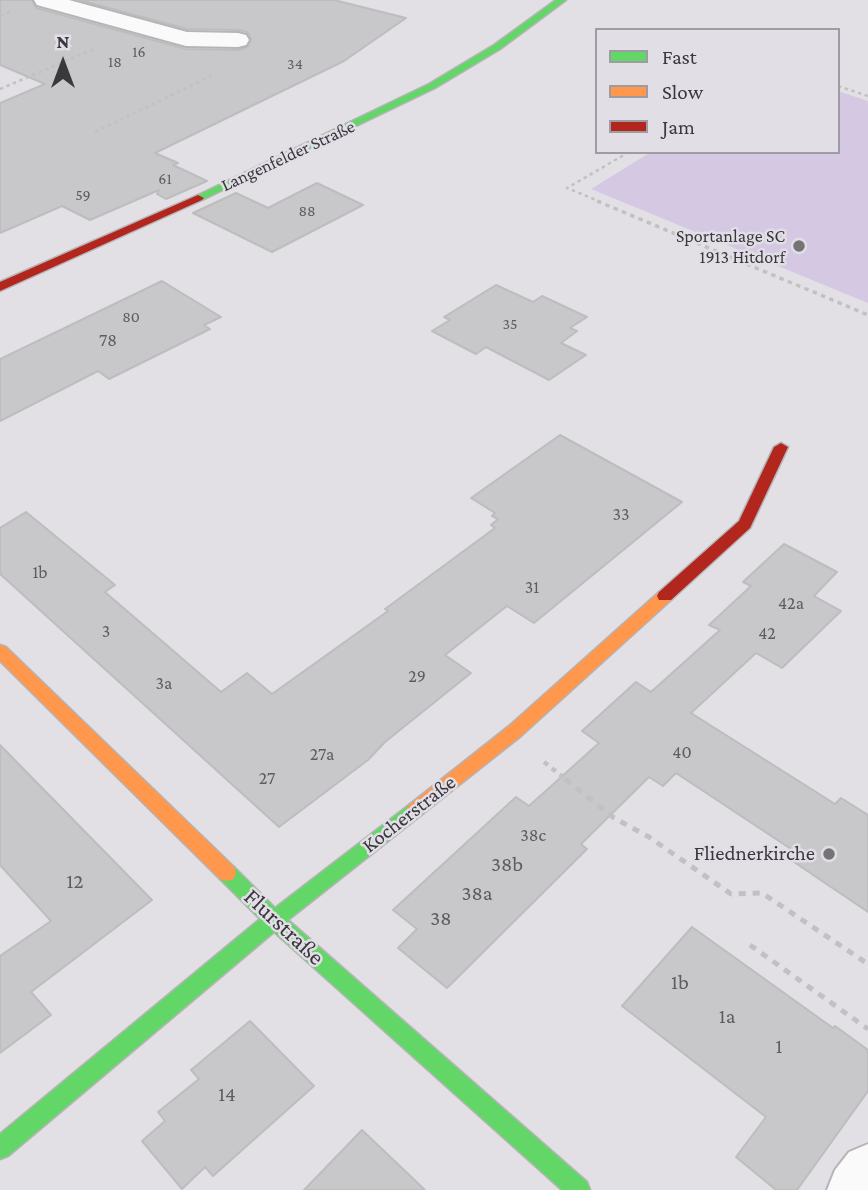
<!DOCTYPE html>
<meta charset="utf-8">
<style>
body{margin:0}
#map{position:relative;width:868px;height:1190px;overflow:hidden;background:#e2e0e4;font-family:"Crimson Pro",serif}
canvas{display:block}
.legend{position:absolute;left:595px;top:28px;width:245px;height:126px;box-sizing:border-box;background:#e1dee6;border:2px solid #9e9ca2;margin:0;padding:9px 12px;list-style:none;font-size:21px;color:#3a383c}
.legend li{display:flex;align-items:center;gap:14px;height:35px}
.legend b{width:35px;border:2px solid #9e9ca2}
.north{position:absolute;left:28px;top:28px;width:70px;height:70px;-webkit-text-stroke:5px #e1dee6;paint-order:stroke;rotate:0deg;font-size:19px;font-weight:700;line-height:28px;text-align:center;color:#3a383c}
.north::after{content:'';display:block;margin:auto;width:24px;height:32px;background:#3a383c;clip-path:polygon(50% 0,100% 100%,50% 72%,0 100%)}
</style>
<div id="map">
<canvas width="868" height="1190"></canvas>
<ul class="legend">
<li><b style="height:9px;background:#63d668"></b>Fast</li>
<li><b style="height:9px;background:#ff974d"></b>Slow</li>
<li><b style="height:9px;background:#b3261e"></b>Jam</li>
</ul>
<div class="north">N</div>
</div>
<script>
const ctx = document.querySelector('canvas').getContext('2d');
ctx.lineJoin = 'round';
function fillPath(path, color) {
  ctx.fillStyle = color;
  ctx.fill(path, 'evenodd');
}
function toPath(rows) {
  const path = new Path2D();
  for (const r of rows) {
    path.moveTo(r[0], r[1]);
    for (let i = 2; i < r.length; i += 2) path.lineTo(r[i], r[i + 1]);
  }
  return path;
}
function stroke(path, color, width, dash) {
  ctx.strokeStyle = color;
  ctx.lineWidth = width;
  ctx.lineCap = dash ? 'butt' : 'round';
  ctx.setLineDash(dash || []);
  ctx.stroke(path);
}
function write(font, color, halo, rows, align = 'center') {
  ctx.font = font + ' "Crimson Pro",serif';
  ctx.lineWidth = 5;
  ctx.setLineDash([]);
  ctx.textBaseline = 'middle';
  ctx.strokeStyle = halo;
  ctx.fillStyle = color;
  for (const [text, x, y, turn = 0] of rows) {
    ctx.save();
    ctx.translate(x, y);
    ctx.rotate((+turn || 0) * Math.PI / 180);
    ctx.textAlign = isNaN(turn) ? turn : align;
    if (halo) ctx.strokeText(text, 0, 0);
    ctx.fillText(text, 0, 0);
    ctx.restore();
  }
}
fillPath(toPath([
 [838,91,868,101,868,303,591,189,651,152,838,152]
]), '#d4c8e3');
const building = toPath([
 [0,0,32,0,36,8,186,49,239,50,248,46,251,39,247,32,239,30,187,29,79,0,334,0,406,18,344,61,155,153,178,163,173,165,207,181,166,199,157,194,159,190,90,220,62,206,0,233,0,103,45,84,0,65,0,0],
 [317,183,363,205,272,252,193,213,236,193,268,208,317,183],
 [162,281,221,317,204,325,210,329,109,379,98,371,0,421,0,359,162,281],
 [496,285,533,302,542,296,587,317,570,328,577,331,561,343,586,355,549,380,486,347,476,354,432,331,450,320,444,317,496,285],
 [560,435,682,502,534,623,507,606,445,655,471,673,385,742,368,760,279,827,0,574,0,528,26,512,115,585,105,592,221,692,247,673,272,694,388,611,385,609,495,528,491,525,498,519,492,516,495,513,471,498,560,435],
 [784,544,837,572,814,596,841,611,782,668,756,653,691,713,835,804,841,798,868,815,868,912,788,858,794,851,676,773,663,786,649,777,581,844,587,849,447,988,398,948,417,929,393,910,516,797,529,806,599,743,582,731,636,682,651,692,720,630,709,625,751,586,743,582,784,544],
 [0,745,152,900,31,992,51,1015,0,1053,0,956,51,921,0,865,0,745],
 [692,927,833,1028,835,1026,868,1050,868,1091,797,1190,776,1190,736,1157,766,1117,622,1006,692,927],
 [250,1021,314,1086,213,1176,205,1167,182,1189,142,1141,165,1121,158,1112,199,1079,191,1070,250,1021],
 [362,1130,425,1190,304,1190,362,1130]
]);
fillPath(building, '#c8c7ca');
stroke(building, '#bdbcbf', 2);
const street = toPath([
 [34,0,69,0,187,32,238,33,246,35,249,40,246,45,238,47,186,46,37,5,34,0],
 [868,1144,868,1190,827,1190,835,1170,849,1152,868,1144]
]);
const fast = toPath([
 [556,0,566,0,500,49,435,88,202,200,192,198,429,84,494,45,556,0],
 [415,803,421,805,424,810,421,815,288,920,587,1182,590,1190,562,1190,274,932,8,1156,0,1159,0,1134,260,919,220,879,218,873,220,867,227,865,234,867,275,908,409,805,415,803]
]);
const slow = toPath([
 [665,590,673,596,671,600,521,736,421,815,415,817,409,815,406,810,409,805,509,726,659,592,665,590],
 [0,645,6,647,234,867,236,873,234,879,227,881,220,879,0,661,0,645]
]);
const jam = toPath([
 [198,195,204,198,202,200,0,291,0,282,198,195],
 [781,443,788,447,750,528,671,600,659,600,657,596,659,592,739,521,774,447,781,443]
]);
stroke(street, '#b5b4b7', 4);
stroke(fast, '#b5b4b7', 3);
stroke(slow, '#b5b4b7', 3);
stroke(jam, '#b5b4b7', 3);
stroke(toPath([
 [0,16,12,11],
 [838,86,868,96],
 [0,89,96,48],
 [95,132,215,74],
 [601,202,567,188,629,152]
]), '#c1c0c2', 2.5, [3.5, 3.5]);
stroke(toPath([
 [597,201,868,315]
]), '#c1c0c2', 3.5, [4.5, 4.5]);
stroke(toPath([
 [544,762,568,781]
]), '#c1c0c2', 4.5, [5, 5]);
stroke(toPath([
 [565,779,614,818,649,837,731,894,762,893,868,964],
 [750,945,868,1029]
]), '#c1c0c2', 5, [7, 7]);
fillPath(street, '#fbfafb');
fillPath(fast, '#63d668');
fillPath(slow, '#ff974d');
fillPath(jam, '#b3261e');
for (const [x, y, r, color] of [
 [799,246,7,"#757377"],
 [829,854,7,"#757377"]
]) {
  const dot = new Path2D();
  dot.arc(x, y, r, 0, 2 * Math.PI);
  ctx.fillStyle = color;
  ctx.fill(dot);
  stroke(dot, '#e1dee6', 2.5);
}
write('16px', '#5e5c60', null, [
 ["16",139,52],
 ["18",115,62],
 ["34",295,64],
 ["61",165,179],
 ["59",83,195],
 ["88",307,211],
 ["80",131,317],
 ["35",510,324]
]);
write('18px', '#3a383c', '#e1dee6', [
 ["Langenfelder Straße",288,156,-25]
]);
write('18px', '#3a383c', '#e1dee6', [
 ["Sportanlage SC",785,236],
 ["1913 Hitdorf",785,257]
], 'right');
write('18px', '#5e5c60', null, [
 ["78",108,340],
 ["33",621,514],
 ["1b",40,572],
 ["31",532,587],
 ["42a",791,603],
 ["3",106,631],
 ["42",767,633],
 ["29",417,676],
 ["3a",164,683],
 ["40",682,752],
 ["27a",322,754],
 ["27",267,778],
 ["38c",533,835]
]);
write('21px', '#3a383c', '#e1dee6', [
 ["Kocherstraße",409,814,-38]
]);
write('21px', '#3a383c', '#e1dee6', [
 ["Fliednerkirche",815,854]
], 'right');
write('21px', '#5e5c60', null, [
 ["38b",507,865],
 ["12",75,882],
 ["38a",477,894],
 ["38",441,919],
 ["1b",680,983],
 ["1a",727,1017],
 ["1",779,1047],
 ["14",227,1095]
]);
write('24px', '#3a383c', '#e1dee6', [
 ["Flurstraße",284,927,43]
]);
</script>
